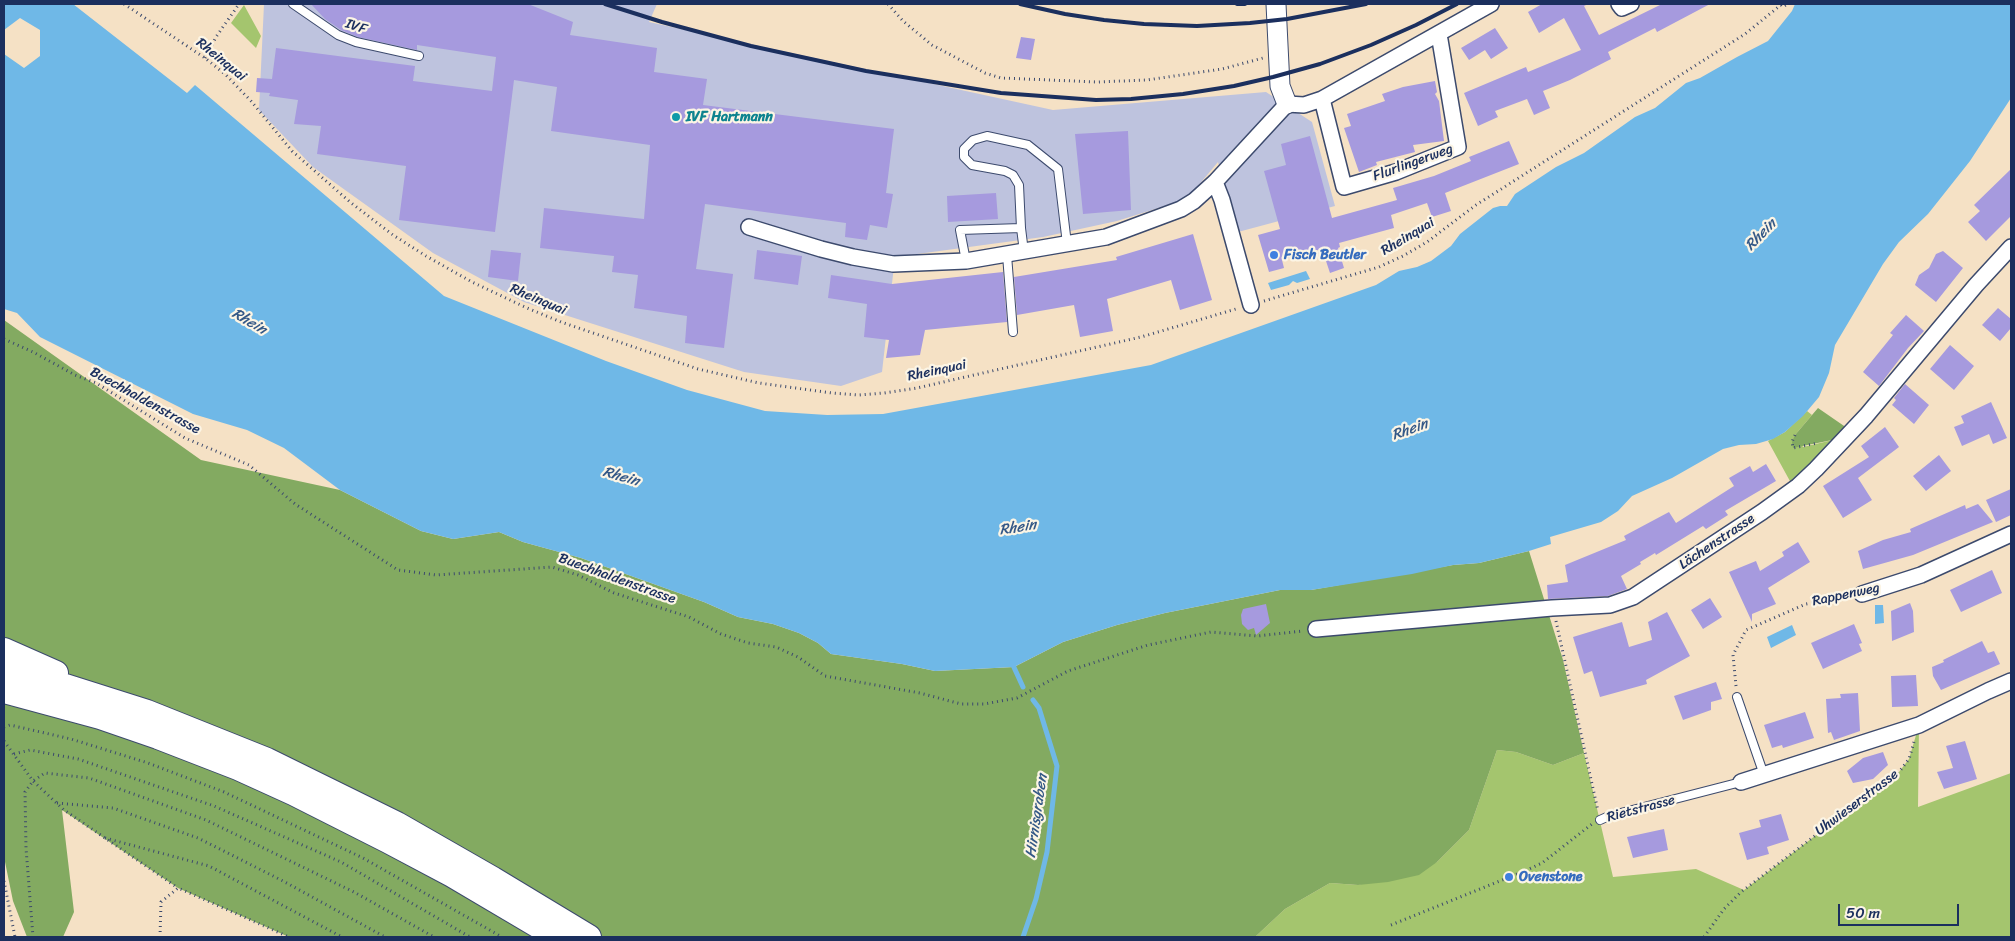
<!DOCTYPE html>
<meta charset="utf-8">
<style>
body{margin:0}
#map{position:relative;width:2015px;height:941px;overflow:hidden;background:#f5e1c5;font-family:Sriracha,sans-serif}
canvas{display:block}
.frame{position:absolute;inset:0;border:5px solid #1b2f5e;pointer-events:none}
.scale{position:absolute;left:1838px;top:904px;width:121px;height:22px;box-sizing:border-box;border:2px solid #1b2f5e;border-top:0;padding-left:6px;font-size:15px;line-height:18px;white-space:nowrap;color:#1b2f5e;-webkit-text-stroke:4px #fcf5e5;paint-order:stroke}
</style>
<div id="map">
<canvas width="2015" height="941"></canvas>
<div class="frame"></div>
<div class="scale">50 m</div>
</div>
<script>
const ctx = document.querySelector('canvas').getContext('2d');
ctx.lineJoin = 'round';
function fillPath(path, color) {
  ctx.fillStyle = color;
  ctx.fill(path, 'evenodd');
}
function toPath(rows) {
  const path = new Path2D();
  for (const r of rows) {
    path.moveTo(r[0], r[1]);
    for (let i = 2; i < r.length; i += 2) path.lineTo(r[i], r[i + 1]);
  }
  return path;
}
function stroke(path, color, width, dash) {
  ctx.strokeStyle = color;
  ctx.lineWidth = width;
  ctx.lineCap = dash ? 'butt' : 'round';
  ctx.setLineDash(dash || []);
  ctx.stroke(path);
}
function write(font, color, halo, rows, align = 'center') {
  ctx.font = font + ' Sriracha,sans-serif';
  ctx.lineWidth = 4.5;
  ctx.setLineDash([]);
  ctx.textBaseline = 'middle';
  ctx.strokeStyle = halo;
  ctx.fillStyle = color;
  for (const [text, x, y, turn = 0] of rows) {
    ctx.save();
    ctx.translate(x, y);
    ctx.rotate((+turn || 0) * Math.PI / 180);
    ctx.textAlign = isNaN(turn) ? turn : align;
    if (halo) ctx.strokeText(text, 0, 0);
    ctx.fillText(text, 0, 0);
    ctx.restore();
  }
}
fillPath(toPath([
 [264,4,657,4,649,22,1053,110,1266,92,1312,122,1335,206,1238,232,1218,162,1187,199,1117,221,1043,237,895,257,882,372,841,386,744,372,524,302,433,253,313,167,259,110]
]), '#bec3de');
fillPath(toPath([
 [244,5,261,36,256,48,231,23],
 [1807,411,1812,415,1795,435,1803,447,1837,439,1791,483,1768,441,1785,432],
 [1919,725,1918,807,2011,773,2011,937,1255,937,1285,909,1330,883,1358,885,1437,862,1469,830,1497,750,1516,752,1553,765,1584,753,1613,877,1696,869,1744,890,1899,772,1909,759]
]), '#a4c56e');
fillPath(toPath([
 [4,320,201,460,340,490,421,531,453,539,499,532,523,542,581,558,704,602,738,617,773,624,799,633,818,643,831,654,902,664,935,671,1014,667,1063,642,1117,625,1165,613,1280,590,1311,590,1453,565,1479,563,1529,551,1563,660,1584,753,1553,765,1516,752,1497,750,1469,830,1437,862,1419,875,1388,882,1358,885,1330,883,1285,909,1255,937,289,937,178,888,62,810,74,912,63,937,27,937,13,901,4,857],
 [1818,408,1847,428,1837,439,1793,448,1792,442,1795,435]
]), '#83aa61');
fillPath(toPath([
 [4,4,73,4,187,93,195,85,444,296,606,361,687,390,765,411,827,415,883,414,1151,365,1376,285,1399,271,1417,267,1431,261,1451,246,1460,234,1493,208,1500,206,1507,206,1515,194,1556,167,1584,153,1635,117,1655,108,1686,83,1700,78,1737,57,1768,41,1792,11,1795,4,2011,4,2011,98,1970,161,1928,214,1899,242,1883,264,1835,345,1829,373,1819,397,1803,416,1785,432,1773,439,1756,444,1739,445,1723,449,1672,478,1632,496,1618,511,1601,522,1550,537,1551,544,1529,551,1479,563,1453,565,1412,574,1311,590,1280,590,1165,613,1117,625,1063,642,1014,667,935,671,902,664,831,654,818,643,799,633,773,624,738,617,704,602,581,558,523,542,499,532,453,539,421,531,340,490,284,448,247,430,193,414,40,337,17,313,4,309,4,54,24,68,40,56,40,30,20,18,4,30],
 [1306,271,1310,279,1297,283,1293,281,1289,285,1271,290,1268,283],
 [1875,605,1883,605,1884,623,1875,624],
 [1792,625,1796,635,1771,648,1767,637]
]), '#6fb8e7');
stroke(toPath([
 [1012,663,1023,687],
 [1023,937,1036,899,1047,852,1057,766,1039,708,1033,700]
]), '#6fb8e7', 5);
fillPath(toPath([
 [311,4,528,4,573,22,570,35,657,48,654,72,707,79,703,105,894,129,886,193,893,194,887,228,870,225,867,240,845,237,846,223,705,204,696,269,733,274,724,348,685,343,687,316,634,308,638,275,612,272,614,256,540,248,544,208,644,219,650,145,551,131,557,87,514,80,495,232,399,220,406,166,317,154,321,126,294,124,298,100,269,96,270,93,256,92,257,78,272,79,276,48,415,66,413,81,492,91,496,57,417,45,417,50,358,37,341,30,325,19],
 [1542,4,1588,4,1584,6,1599,35,1662,4,1710,4,1657,32,1655,28,1608,52,1611,59,1570,80,1543,91,1550,108,1534,115,1527,99,1495,111,1498,117,1478,126,1464,93,1526,67,1528,72,1581,50,1564,18,1539,33,1528,12],
 [1495,28,1508,48,1491,59,1485,50,1469,60,1461,48],
 [1021,37,1035,39,1031,60,1016,58],
 [1435,81,1437,92,1435,94,1439,101,1444,141,1413,145,1415,152,1376,162,1377,165,1359,172,1344,128,1351,126,1347,114,1385,101,1382,94,1403,87],
 [1128,131,1131,210,1083,214,1075,134],
 [1310,136,1332,218,1397,200,1393,188,1434,176,1471,161,1469,157,1509,141,1519,164,1445,193,1451,211,1432,217,1427,203,1391,215,1394,228,1339,243,1340,247,1338,248,1344,268,1330,273,1323,252,1319,254,1318,250,1282,260,1284,268,1269,272,1258,235,1280,229,1264,171,1286,165,1281,144],
 [2011,169,2011,216,1986,241,1968,222,1980,211,1974,205],
 [996,193,998,219,948,222,947,196],
 [1193,234,1212,300,1180,310,1171,280,1107,299,1113,331,1080,337,1074,305,1017,315,1014,277,1117,260,1116,257],
 [491,250,521,253,518,281,488,277],
 [757,250,802,256,798,285,754,279],
 [1943,251,1963,268,1936,302,1915,285,1919,275,1929,268,1936,254],
 [1003,272,1007,322,925,330,920,355,886,358,889,340,864,337,867,304,828,298,831,275,892,284],
 [1998,308,2011,319,2011,328,2000,341,1982,325],
 [1906,315,1924,331,1908,348,1879,386,1863,372,1893,335,1890,333],
 [1950,345,1974,366,1954,390,1930,369],
 [1905,384,1929,405,1914,424,1892,405,1896,400,1894,398],
 [1991,402,2007,438,1993,444,1989,434,1962,446,1954,427,1964,423,1961,416],
 [1885,427,1899,447,1858,478,1872,500,1843,518,1823,486,1869,457,1861,446],
 [1939,455,1951,471,1926,491,1913,476],
 [1766,464,1776,481,1725,511,1728,515,1706,529,1703,526,1656,555,1655,553,1640,562,1641,564,1621,576,1627,589,1608,596,1548,599,1547,585,1568,582,1565,565,1626,540,1624,536,1669,512,1676,523,1734,486,1729,478,1750,466,1753,472],
 [2011,489,2011,515,1996,522,1986,500],
 [1978,504,1993,522,1913,555,1863,569,1858,551,1883,540,1911,532,1910,529,1965,505,1966,509],
 [1798,542,1810,562,1768,588,1776,604,1752,614,1752,622,1729,572,1756,561,1760,571,1784,556,1782,552],
 [1992,570,2002,593,1961,612,1950,590],
 [1710,598,1722,617,1703,629,1691,610],
 [1910,603,1913,611,1914,632,1892,641,1891,611],
 [1266,604,1270,623,1256,635,1254,628,1248,630,1242,624,1241,615,1243,609],
 [1667,612,1690,656,1646,680,1647,684,1600,697,1592,671,1584,674,1573,637,1622,622,1629,647,1652,640,1648,622],
 [1854,624,1862,643,1859,644,1862,651,1823,669,1811,643],
 [1982,641,1988,653,1994,651,2000,664,1941,690,1933,676,1932,667,1944,662,1943,660],
 [1916,675,1918,706,1892,707,1891,676],
 [1716,682,1722,699,1711,702,1711,710,1683,720,1674,696],
 [1858,693,1860,731,1834,740,1831,732,1828,733,1826,699,1841,698,1840,694],
 [1805,712,1814,738,1783,748,1782,745,1772,748,1764,725],
 [1965,741,1977,779,1944,789,1937,772,1953,768,1946,746],
 [1883,752,1888,765,1873,779,1853,783,1847,771,1863,758],
 [1781,814,1789,840,1767,847,1769,854,1747,860,1739,833,1761,827,1759,820],
 [1664,829,1668,850,1633,858,1627,837]
]), '#a69ade');
const service = toPath([
 [293,4,338,35,356,42,419,56],
 [1021,228,1019,185,1013,175,1005,171,972,165,964,157,964,149,973,140,987,136,1028,145,1058,169,1067,244],
 [1007,255,1013,332],
 [966,261,960,230,1021,228,1024,252],
 [1737,697,1764,775],
 [1600,820,1609,816,1741,782]
]);
const minor = toPath([
 [1619,4,1622,8,1631,4],
 [1322,99,1344,187,1396,172,1458,147,1440,40,1438,34],
 [1215,182,1222,200,1251,305],
 [749,227,821,249,853,257,893,264,966,261,1106,237,1181,209,1194,201,1215,182,1287,104,1304,105,1322,99,1491,4],
 [1862,594,1921,575,2011,534],
 [1316,629,1552,608,1610,605,1633,597,1762,512,1798,486,1816,469,1866,416,1976,285,2011,247],
 [1741,782,1919,725,1988,691,2011,681]
]);
const tertiary = toPath([
 [1276,4,1280,86,1287,104]
]);
const trunk = toPath([
 [4,650,56,673],
 [4,672,65,686,147,712,267,760,397,824,493,879,589,937],
 [4,691,100,717,158,737,238,768,293,793,388,841,452,875,557,937]
]);
stroke(service, '#3c4a6d', 10);
stroke(minor, '#3c4a6d', 18);
stroke(tertiary, '#3c4a6d', 21);
stroke(trunk, '#3c4a6d', 26);
stroke(toPath([
 [124,4,205,58,226,75,251,101,292,151,350,202,393,235,426,256,472,282,527,308,561,322,698,369,759,383,832,393,859,395,884,393,917,388,1141,337,1236,309],
 [888,4,903,21,932,45,985,73,1001,78,1097,82,1147,80,1222,69,1263,58],
 [1781,5,1783,7,1787,4],
 [205,58,216,37,239,4],
 [1264,301,1379,267,1403,256,1427,242,1476,205,1745,34,1782,4],
 [4,339,33,352,75,375,96,383,185,438,249,465,295,504,398,570,436,575,552,567,578,575,614,593,689,617,721,634,748,643,776,647,798,657,825,676,920,693,961,704,984,704,1017,698,1068,671,1148,645,1211,632,1257,636,1303,631],
 [1795,435,1792,442,1793,448,1818,443],
 [1556,621,1598,811],
 [1736,686,1733,655,1746,630,1806,604,1849,596],
 [4,727,10,725,71,739,148,763,224,792,363,858,502,937],
 [4,741,33,781,64,810,178,888],
 [14,754,30,750,78,759,214,806,341,862,470,937],
 [57,803,113,808,198,838,283,881,385,937],
 [105,838,209,866,342,937],
 [4,881,15,937],
 [1391,925,1527,870,1542,863,1592,824],
 [33,937,26,848,25,792,33,781,45,773,89,778,206,820,354,892,434,937],
 [160,937,161,902,178,888,289,937],
 [1704,937,1724,909,1741,892,1899,772,1909,759,1914,742]
]), '#3c4a6d', 3, [1, 4]);
stroke(service, '#fff', 8);
stroke(minor, '#fff', 15);
stroke(tertiary, '#fff', 19);
stroke(trunk, '#fff', 24);
stroke(toPath([
 [605,4,662,22,751,46,866,71,1001,93,1096,100,1131,99,1183,94,1234,86,1273,77,1320,64,1371,45,1416,25,1457,4],
 [1020,4,1065,14,1104,20,1144,24,1197,26,1250,23,1287,19,1366,4],
 [1237,4,1245,4]
]), '#1b2f5e', 4);
for (const [x, y, r, color] of [
 [676,117,5,"#0f9aa8"],
 [1274,255,5,"#3f7fe0"],
 [1509,877,5,"#3f7fe0"]
]) {
  const dot = new Path2D();
  dot.arc(x, y, r, 0, 2 * Math.PI);
  ctx.fillStyle = color;
  ctx.fill(dot);
  stroke(dot, '#fcf5e5', 2);
}
write('14px', '#1b2f5e', '#fcf5e5', [
 ["IVF",356,27,18],
 ["Rheinquai",221,60,39],
 ["Flurlingerweg",1413,163,-20],
 ["Rheinquai",1408,237,-31],
 ["Rheinquai",538,300,23],
 ["Rheinquai",937,371,-12],
 ["Buechhaldenstrasse",145,401,29],
 ["Lächenstrasse",1717,542,-34],
 ["Buechhaldenstrasse",617,579,20],
 ["Rappenweg",1846,595,-12],
 ["Uhwieserstrasse",1857,803,-37],
 ["Rietstrasse",1641,809,-15]
]);
write('bold 14px', '#0d838f', '#fcf5e5', [
 ["IVF Hartmann",686,117]
], 'left');
write('bold 14px', '#366cbe', '#fcf5e5', [
 ["Fisch Beutler",1284,255],
 ["Ovenstone",1519,877]
], 'left');
write('italic 15px', '#345887', '#fcf5e5', [
 ["Rhein",1761,235,-46],
 ["Rhein",249,322,30],
 ["Rhein",1410,430,-20],
 ["Rhein",621,477,16],
 ["Rhein",1018,528,-9],
 ["Hirnisgraben",1037,816,-82]
]);
</script>
